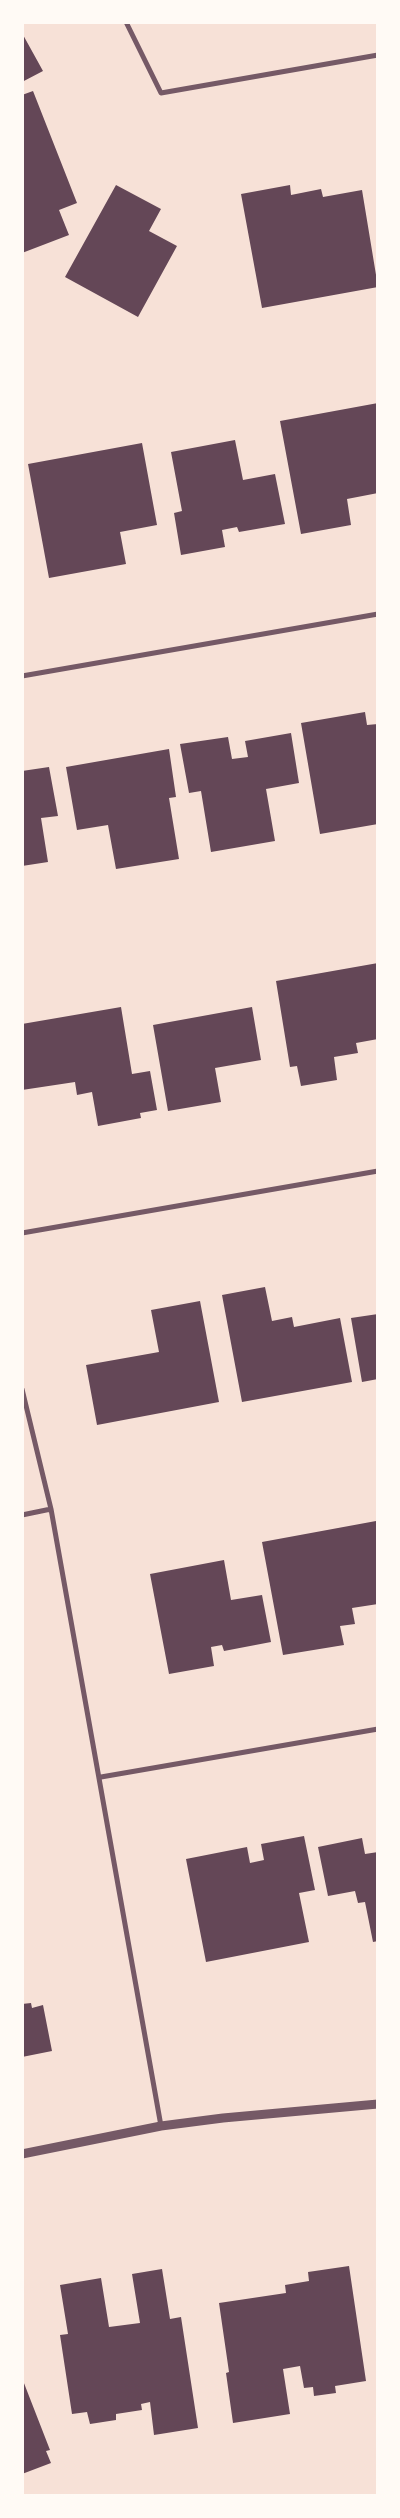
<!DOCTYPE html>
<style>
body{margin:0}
#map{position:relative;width:400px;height:2518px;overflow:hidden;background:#f7e1d7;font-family:"Public Sans",sans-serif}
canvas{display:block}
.frame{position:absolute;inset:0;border:24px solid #fffaf5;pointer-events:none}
</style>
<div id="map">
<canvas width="400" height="2518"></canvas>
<div class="frame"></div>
</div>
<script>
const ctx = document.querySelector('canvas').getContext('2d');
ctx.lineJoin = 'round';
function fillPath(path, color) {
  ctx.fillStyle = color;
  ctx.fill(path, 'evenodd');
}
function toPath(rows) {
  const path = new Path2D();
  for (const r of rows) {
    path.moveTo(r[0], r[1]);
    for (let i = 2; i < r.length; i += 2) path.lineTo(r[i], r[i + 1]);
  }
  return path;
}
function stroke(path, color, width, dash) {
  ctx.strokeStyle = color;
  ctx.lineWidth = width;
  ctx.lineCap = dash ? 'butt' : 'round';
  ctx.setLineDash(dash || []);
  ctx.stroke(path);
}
fillPath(toPath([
 [22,33,43,71,22,82],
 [33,91,77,203,59,210,69,235,22,253,22,95],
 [116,185,161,209,149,231,177,246,138,317,65,277],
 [290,185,291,195,321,189,323,197,362,190,378,287,262,308,241,194],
 [378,403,378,493,347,499,351,525,301,534,280,421],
 [235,440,243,480,275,474,285,524,239,532,237,527,222,530,225,547,181,555,174,513,182,511,171,452],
 [142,443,157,525,120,532,126,564,49,578,28,464],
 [365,712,367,725,378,724,378,824,320,834,301,723],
 [291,733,299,783,266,789,275,841,211,852,201,791,189,793,180,744,228,737,232,759,248,757,245,741],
 [169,749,176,797,169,798,179,859,116,869,108,825,77,830,66,767],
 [49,767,58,816,41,818,48,862,22,866,22,771],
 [378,963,378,1039,356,1043,358,1053,334,1057,337,1080,301,1086,297,1066,290,1067,276,981],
 [121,1007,132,1074,150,1071,157,1110,140,1113,141,1118,98,1126,92,1092,77,1095,75,1082,22,1090,22,1024],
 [252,1007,261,1060,215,1068,221,1102,168,1111,153,1025],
 [265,1287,272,1321,292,1317,294,1327,340,1318,352,1382,242,1402,222,1295],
 [200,1301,219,1402,97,1425,86,1365,159,1352,151,1310],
 [378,1314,378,1379,362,1382,351,1318],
 [376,1521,378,1604,352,1608,355,1624,340,1626,344,1645,283,1655,262,1542],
 [224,1560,231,1600,262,1595,271,1642,224,1651,222,1645,211,1647,214,1666,169,1674,150,1574],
 [304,1836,315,1890,299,1893,309,1942,206,1962,186,1859,247,1847,250,1863,264,1860,261,1844],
 [362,1838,365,1854,378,1852,378,1941,373,1942,365,1902,358,1903,355,1891,328,1896,318,1847],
 [31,2003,32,2008,43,2005,52,2051,22,2057,22,2004],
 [349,2266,366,2381,335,2386,336,2393,314,2396,313,2387,304,2388,300,2366,283,2369,290,2414,233,2423,226,2373,229,2372,219,2303,286,2293,285,2285,309,2281,308,2272],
 [162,2269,170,2319,181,2317,198,2428,154,2435,150,2402,141,2404,142,2410,116,2414,116,2420,90,2424,87,2412,72,2414,60,2335,68,2334,60,2285,101,2278,109,2327,140,2323,132,2274],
 [22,2378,50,2450,46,2451,51,2463,22,2474]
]), '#644757');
stroke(toPath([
 [126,22,161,93,378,55],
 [22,676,378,614],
 [22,1233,378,1171],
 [22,1389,51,1509,161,2126],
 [22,1515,51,1509],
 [101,1777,378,1729]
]), '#755966', 5);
stroke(toPath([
 [22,2154,161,2126,223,2118,378,2104]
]), '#755966', 9);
</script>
